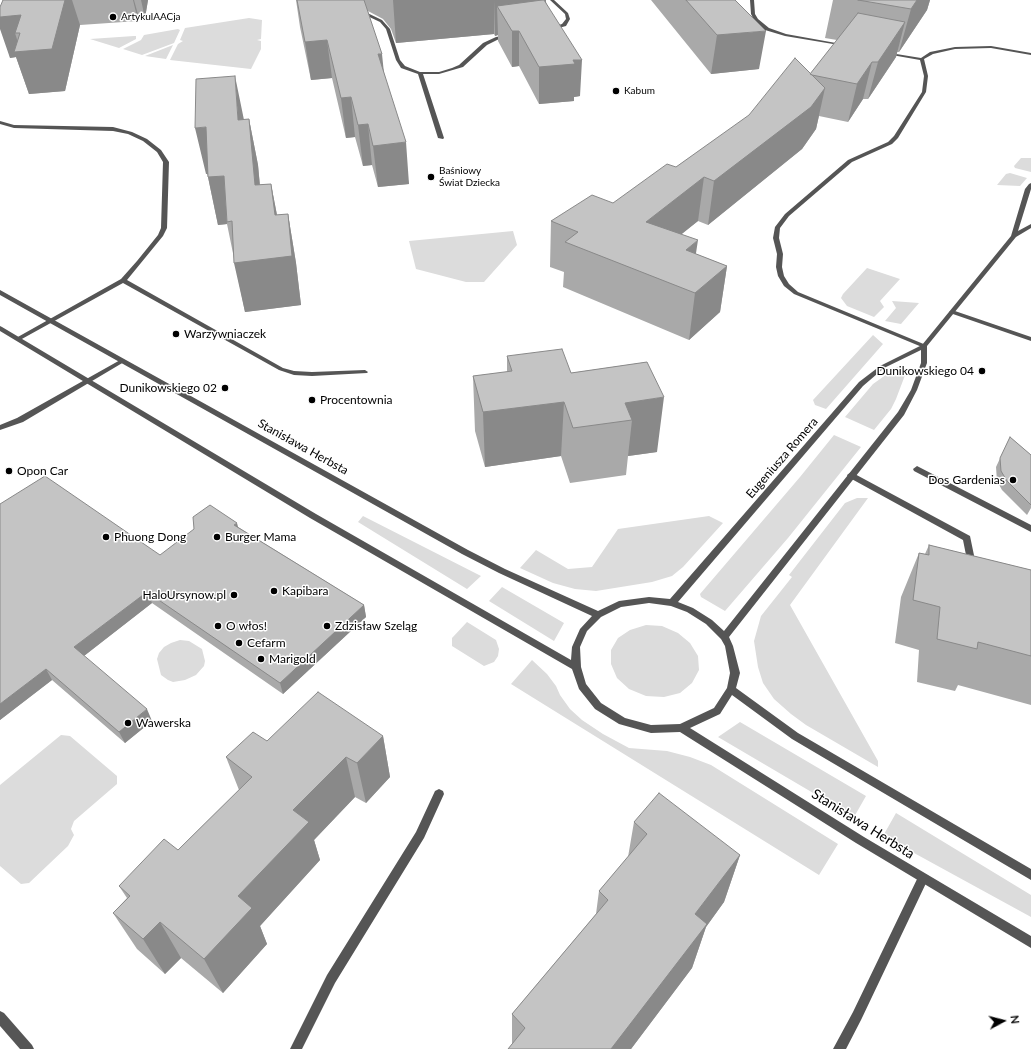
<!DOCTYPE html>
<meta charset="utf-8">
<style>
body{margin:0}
#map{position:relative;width:1031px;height:1049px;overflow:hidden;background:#fff;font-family:Lato,sans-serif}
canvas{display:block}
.north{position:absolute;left:983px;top:1001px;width:40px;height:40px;-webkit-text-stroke:3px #fff;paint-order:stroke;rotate:83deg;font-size:11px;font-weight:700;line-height:16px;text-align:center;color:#000}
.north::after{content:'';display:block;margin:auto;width:14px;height:18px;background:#000;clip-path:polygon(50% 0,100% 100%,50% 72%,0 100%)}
</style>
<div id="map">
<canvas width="1031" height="1049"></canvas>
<div class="north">N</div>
</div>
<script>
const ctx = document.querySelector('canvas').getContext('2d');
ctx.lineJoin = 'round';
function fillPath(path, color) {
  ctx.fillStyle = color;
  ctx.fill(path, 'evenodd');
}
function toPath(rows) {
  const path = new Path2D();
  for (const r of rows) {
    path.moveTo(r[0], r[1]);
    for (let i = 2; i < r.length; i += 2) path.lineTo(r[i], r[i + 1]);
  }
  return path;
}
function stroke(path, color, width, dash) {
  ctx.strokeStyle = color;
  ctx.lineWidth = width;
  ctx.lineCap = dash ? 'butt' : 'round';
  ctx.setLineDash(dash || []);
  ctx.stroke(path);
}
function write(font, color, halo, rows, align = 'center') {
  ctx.font = font + ' Lato,sans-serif';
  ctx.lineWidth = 3;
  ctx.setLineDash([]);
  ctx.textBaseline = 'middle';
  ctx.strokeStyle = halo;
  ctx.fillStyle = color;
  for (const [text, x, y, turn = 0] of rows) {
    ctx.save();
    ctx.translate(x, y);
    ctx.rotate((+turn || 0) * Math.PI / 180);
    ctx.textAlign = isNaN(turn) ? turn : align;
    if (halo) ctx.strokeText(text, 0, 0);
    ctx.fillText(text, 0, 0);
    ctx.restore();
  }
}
fillPath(toPath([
 [249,18,262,20,261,39,257,40,261,41,261,49,251,69,170,60,178,44,183,41,180,40,185,28],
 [178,29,180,30,174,43,142,55,123,49,141,40,144,35],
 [134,36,136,36,136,39,119,48,90,39],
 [173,45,166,59,145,56],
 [1021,158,1031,158,1031,172,1015,168,1014,166],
 [1010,173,1027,178,1020,186,997,185,1006,174],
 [513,231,517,245,484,282,466,282,416,269,409,241],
 [867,268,900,279,880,301,884,307,874,317,847,306,841,298,843,294],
 [892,301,919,303,901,324,885,321,896,308],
 [873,335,883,344,826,409,815,405,813,400],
 [902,366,907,370,896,399,891,409,874,430,845,417,873,384,897,367],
 [834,435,861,447,788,538,725,611,701,597,700,594,800,477],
 [857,498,868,498,790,605,878,761,878,767,806,725,791,714,774,699,763,683,758,667,754,641,761,616,792,577,789,575,845,503],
 [363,516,481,576,467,589,358,522],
 [709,516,723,523,683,567,672,576,652,582,596,591,575,589,553,583,520,568,536,550,568,569,592,567,618,529],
 [502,587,564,623,554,641,489,601],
 [467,622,496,640,499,649,498,656,494,662,484,666,452,646,452,638],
 [646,625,662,626,678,633,690,643,698,656,699,670,692,683,680,693,664,697,646,696,629,689,617,678,611,664,611,650,618,638,630,630],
 [180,640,189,641,202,649,205,661,204,666,196,675,185,680,173,682,168,680,161,675,157,659,159,653,164,647,171,643],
 [532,660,547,674,556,686,560,695,570,709,582,720,603,734,629,748,667,751,690,757,711,765,838,844,819,875,511,684],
 [740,722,866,796,854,817,718,737],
 [61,735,70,736,117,776,117,784,74,821,71,829,74,835,68,846,29,883,21,884,0,866,0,785],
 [896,813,1031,895,1031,917,883,836]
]), '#dcdcdc');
fillPath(toPath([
 [550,0,554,0,568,13,570,19,566,26,551,30,549,30,549,28,562,24,566,19,565,14,550,0],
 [750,0,754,0,755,14,758,19,769,28,786,34,847,45,845,46,785,36,765,30,754,20,751,14,750,0],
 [359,10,361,10,382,20,390,29,400,60,405,66,420,72,439,72,452,68,459,65,483,43,496,37,508,35,510,36,499,39,487,45,463,67,439,74,423,74,444,138,443,139,438,138,418,74,401,68,396,60,386,29,380,22,359,12,359,10],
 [991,46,1031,53,1031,55,991,48,955,49,933,54,924,59,928,76,926,92,898,138,892,144,852,162,789,216,780,228,779,238,783,254,782,267,784,276,789,284,798,292,926,345,926,347,922,347,794,294,784,286,778,276,776,267,777,254,773,238,775,227,785,214,848,160,888,142,894,136,922,92,924,76,920,60,886,54,884,54,884,52,921,58,930,52,955,47,991,46],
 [0,121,14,125,113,127,132,132,147,139,161,150,169,162,167,228,163,236,127,280,283,368,294,371,312,372,365,370,368,372,367,373,312,376,294,375,279,370,123,283,20,340,16,340,16,338,121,279,137,261,158,235,161,228,163,162,157,152,143,141,128,134,113,131,14,128,0,124,0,121],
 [952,310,1031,337,1031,341,950,313,949,312,952,310],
 [122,359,124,360,124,362,23,422,0,430,0,425,17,418,122,359],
 [439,789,443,791,444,794,424,838,335,983,302,1049,290,1049,327,975,416,832,435,791,439,789],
 [923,874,927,875,928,879,861,1020,846,1049,833,1049,853,1012,919,875,923,874]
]), '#555');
fillPath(toPath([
 [0,1011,4,1013,32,1045,34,1049,20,1049,0,1026,0,1011]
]), '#555');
fillPath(toPath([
 [917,466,1031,525,1031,532,914,471,913,469,917,466],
 [851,472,970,536,976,565,975,567,972,568,969,567,968,565,963,540,848,477,847,475,851,472]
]), '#555');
fillPath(toPath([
 [1031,183,1031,189,1018,231,1031,224,1031,228,1016,237,927,346,927,363,917,390,904,415,729,637,733,646,740,673,736,688,798,733,1031,869,1031,880,792,739,732,695,720,714,690,728,864,837,1031,936,1031,948,856,843,680,732,651,733,619,724,595,709,579,689,572,669,310,518,0,331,0,326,2,327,316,514,571,660,572,647,580,629,592,616,499,573,462,554,0,295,0,290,468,550,505,569,598,611,619,601,649,597,670,599,859,382,880,366,922,345,1011,236,1025,189,1029,184,1031,183],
 [921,350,921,363,911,390,898,412,724,631,712,620,693,608,678,602,863,386,884,368,921,350],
 [649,603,671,606,687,612,706,624,721,639,725,646,730,673,727,688,714,708,680,724,651,725,625,718,601,703,586,684,581,667,580,647,587,631,601,617,621,607,649,603]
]), '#555');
fillPath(toPath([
 [3,0,148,0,145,18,139,18,138,21,80,25,65,91,29,94,16,57,10,58],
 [296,0,546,0,546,2,580,96,574,97,574,101,539,104,519,66,512,67,498,41,498,35,495,36,494,34,396,43,391,29,383,19,368,11,384,73,409,184,378,187,372,165,363,166,355,137,346,138,332,78,311,80,300,27],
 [651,0,735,0,759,69,711,74],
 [833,0,930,0,927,10,899,52,897,52,896,57,868,99,863,99,848,122,819,116,816,129,802,149,708,225,698,221,681,234,696,254,727,266,720,312,689,340,563,287,564,272,550,267,551,221,613,203,676,167,810,74,837,40,825,38],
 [249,119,258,165,260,185,271,184,277,215,288,214,296,263,301,305,245,312,227,224,218,225,208,177,207,174,206,174,243,120],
 [507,356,571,373,647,362,657,452,628,456,626,475,570,483,561,456,485,467,475,431,473,376,507,372],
 [1010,437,1031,455,1031,508,1027,515,1002,490,997,481,996,467],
 [0,504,160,555,238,527,364,605,366,617,283,694,152,603,84,656,152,721,125,743,52,680,0,720],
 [929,545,1031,570,1031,705,958,685,955,691,917,682,919,650,895,643,901,597,919,553,925,554],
 [383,736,390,777,366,803,355,797,314,840,320,860,260,926,267,944,223,993,181,958,165,974,137,949,113,913,127,898,119,886,178,850,239,790,226,757,267,741],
 [634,822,740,855,724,902,706,927,692,968,631,1049,508,1049,512,1044,512,1014,596,914,599,891,628,857]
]), '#a9a9a9');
fillPath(toPath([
 [65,0,72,0,80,25,65,91,29,94,16,57,10,58,0,29,0,17],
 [15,33,20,33,21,52],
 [133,0,134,0,139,18,138,21],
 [141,0,148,0,145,18],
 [393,0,494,0,494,34,396,43],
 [494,0,546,0,546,5,519,31,519,66,512,67,512,31,497,6,498,35,495,36],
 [917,0,930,0,927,10,899,52,911,9],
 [905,22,896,57,868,99,878,62],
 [766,31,759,69,711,74,717,35],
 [327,40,332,78,311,80,305,42],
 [378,54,382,54,386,93],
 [573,60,582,60,580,96,574,97,574,101,539,104,539,67],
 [872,62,863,99,848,122,857,84],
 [235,76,244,120,238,120],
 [825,88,816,129,802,149,708,225,714,181],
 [351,97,355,137,346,138,341,98],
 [249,119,258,165,264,233,255,185],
 [368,124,372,165,363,166,358,125],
 [206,127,217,173,206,174,195,128],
 [406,142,409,184,378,187,373,146],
 [224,176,227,224,218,225,208,177],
 [704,177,698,221,641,267,646,222],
 [271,184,280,231,288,214,296,263,301,305,245,312,234,263,275,215],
 [698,240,691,286,686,250],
 [727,266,720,312,689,340,695,293],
 [664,397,657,452,628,456,632,420,625,403],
 [564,402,561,456,485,467,483,412],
 [237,523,240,534,234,525],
 [147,592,152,603,80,659,74,647],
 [364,605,366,617,283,694,280,683],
 [46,669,52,680,0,720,0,704],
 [147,709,152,721,125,743,119,732],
 [383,736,390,777,366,803,357,763],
 [346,757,355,797,314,840,320,860,260,926,267,944,223,993,204,959,238,896,293,810],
 [740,855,724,902,706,927,692,968,631,1049,611,1049,695,914],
 [160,922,181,958,165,974,143,939]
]), '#898989');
const building = toPath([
 [3,0,65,0,52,49,14,52,20,33,15,33,21,15,0,17,0,7,3,0],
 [297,0,364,0,382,54,378,54,406,142,373,146,368,124,358,125,351,97,341,98,327,40,305,42,297,0],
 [542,0,544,0,582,60,573,60,575,64,539,67,519,31,512,31,497,6,542,0],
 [686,0,735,0,766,31,717,35,686,0],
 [858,0,917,0,911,9,858,0],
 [858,13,905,22,878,62,872,62,857,84,812,75,810,74,858,13],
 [795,58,825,88,811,107,714,181,704,177,646,222,698,240,686,250,727,266,695,293,565,242,578,232,551,221,592,195,613,203,667,164,676,167,749,115,795,58],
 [235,76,238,120,249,119,255,185,271,184,275,215,288,214,292,256,234,263,232,221,227,222,224,176,208,177,206,127,195,128,196,79,235,76],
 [562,349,571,373,647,362,664,397,625,403,632,420,573,428,564,402,483,412,473,376,512,371,507,356,562,349],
 [1010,437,1031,455,1031,505,1007,481,1001,471,1000,458,1010,437],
 [45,476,160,555,194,529,193,517,210,505,237,523,234,525,364,605,280,683,147,592,74,647,147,709,119,732,46,669,0,704,0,504,45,476],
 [929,545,1031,570,1031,656,978,642,977,649,937,639,940,607,913,600,919,553,929,555,929,545],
 [318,692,383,736,357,763,346,757,293,810,309,822,238,896,252,908,204,959,160,922,143,939,113,913,130,896,119,886,164,839,178,850,252,777,226,757,253,732,267,741,318,692],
 [659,793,740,855,695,914,707,924,611,1049,508,1049,525,1028,512,1014,608,900,599,891,647,834,634,822,659,793]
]);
fillPath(building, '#c4c4c4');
stroke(building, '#898989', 1);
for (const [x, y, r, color] of [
 [113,17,4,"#000"],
 [616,91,4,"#000"],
 [431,177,4,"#000"],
 [176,334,4,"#000"],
 [982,371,4,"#000"],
 [225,388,4,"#000"],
 [312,400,4,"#000"],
 [9,471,4,"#000"],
 [1013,480,4,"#000"],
 [106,537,4,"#000"],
 [217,537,4,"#000"],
 [274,591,4,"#000"],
 [234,595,4,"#000"],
 [218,626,4,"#000"],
 [327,626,4,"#000"],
 [239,643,4,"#000"],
 [261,659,4,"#000"],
 [128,723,4,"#000"]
]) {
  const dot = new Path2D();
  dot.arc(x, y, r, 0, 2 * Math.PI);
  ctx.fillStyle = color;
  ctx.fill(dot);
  stroke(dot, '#fff', 1.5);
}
write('10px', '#000', '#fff', [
 ["ArtykulAACja",121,17],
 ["Kabum",624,91],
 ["Baśniowy",439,171],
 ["Świat Dziecka",439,183]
], 'left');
write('12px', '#000', '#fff', [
 ["Warzywniaczek",184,334],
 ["Dunikowskiego 04",974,371,"right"],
 ["Dunikowskiego 02",217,388,"right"],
 ["Procentownia",320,400],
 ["Opon Car",17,471],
 ["Dos Gardenias",1005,480,"right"],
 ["Phuong Dong",114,537],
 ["Burger Mama",225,537],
 ["Kapibara",282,591],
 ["HaloUrsynow.pl",226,595,"right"],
 ["O włos!",226,626],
 ["Zdzisław Szeląg",335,626],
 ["Cefarm",247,643],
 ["Marigold",269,659],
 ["Wawerska",136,723]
], 'left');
write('12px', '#000', '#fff', [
 ["Stanisława Herbsta",303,447,29],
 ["Eugeniusza Romera",782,458,-49]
]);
write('14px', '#000', '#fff', [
 ["Stanisława Herbsta",863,824,32]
]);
</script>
